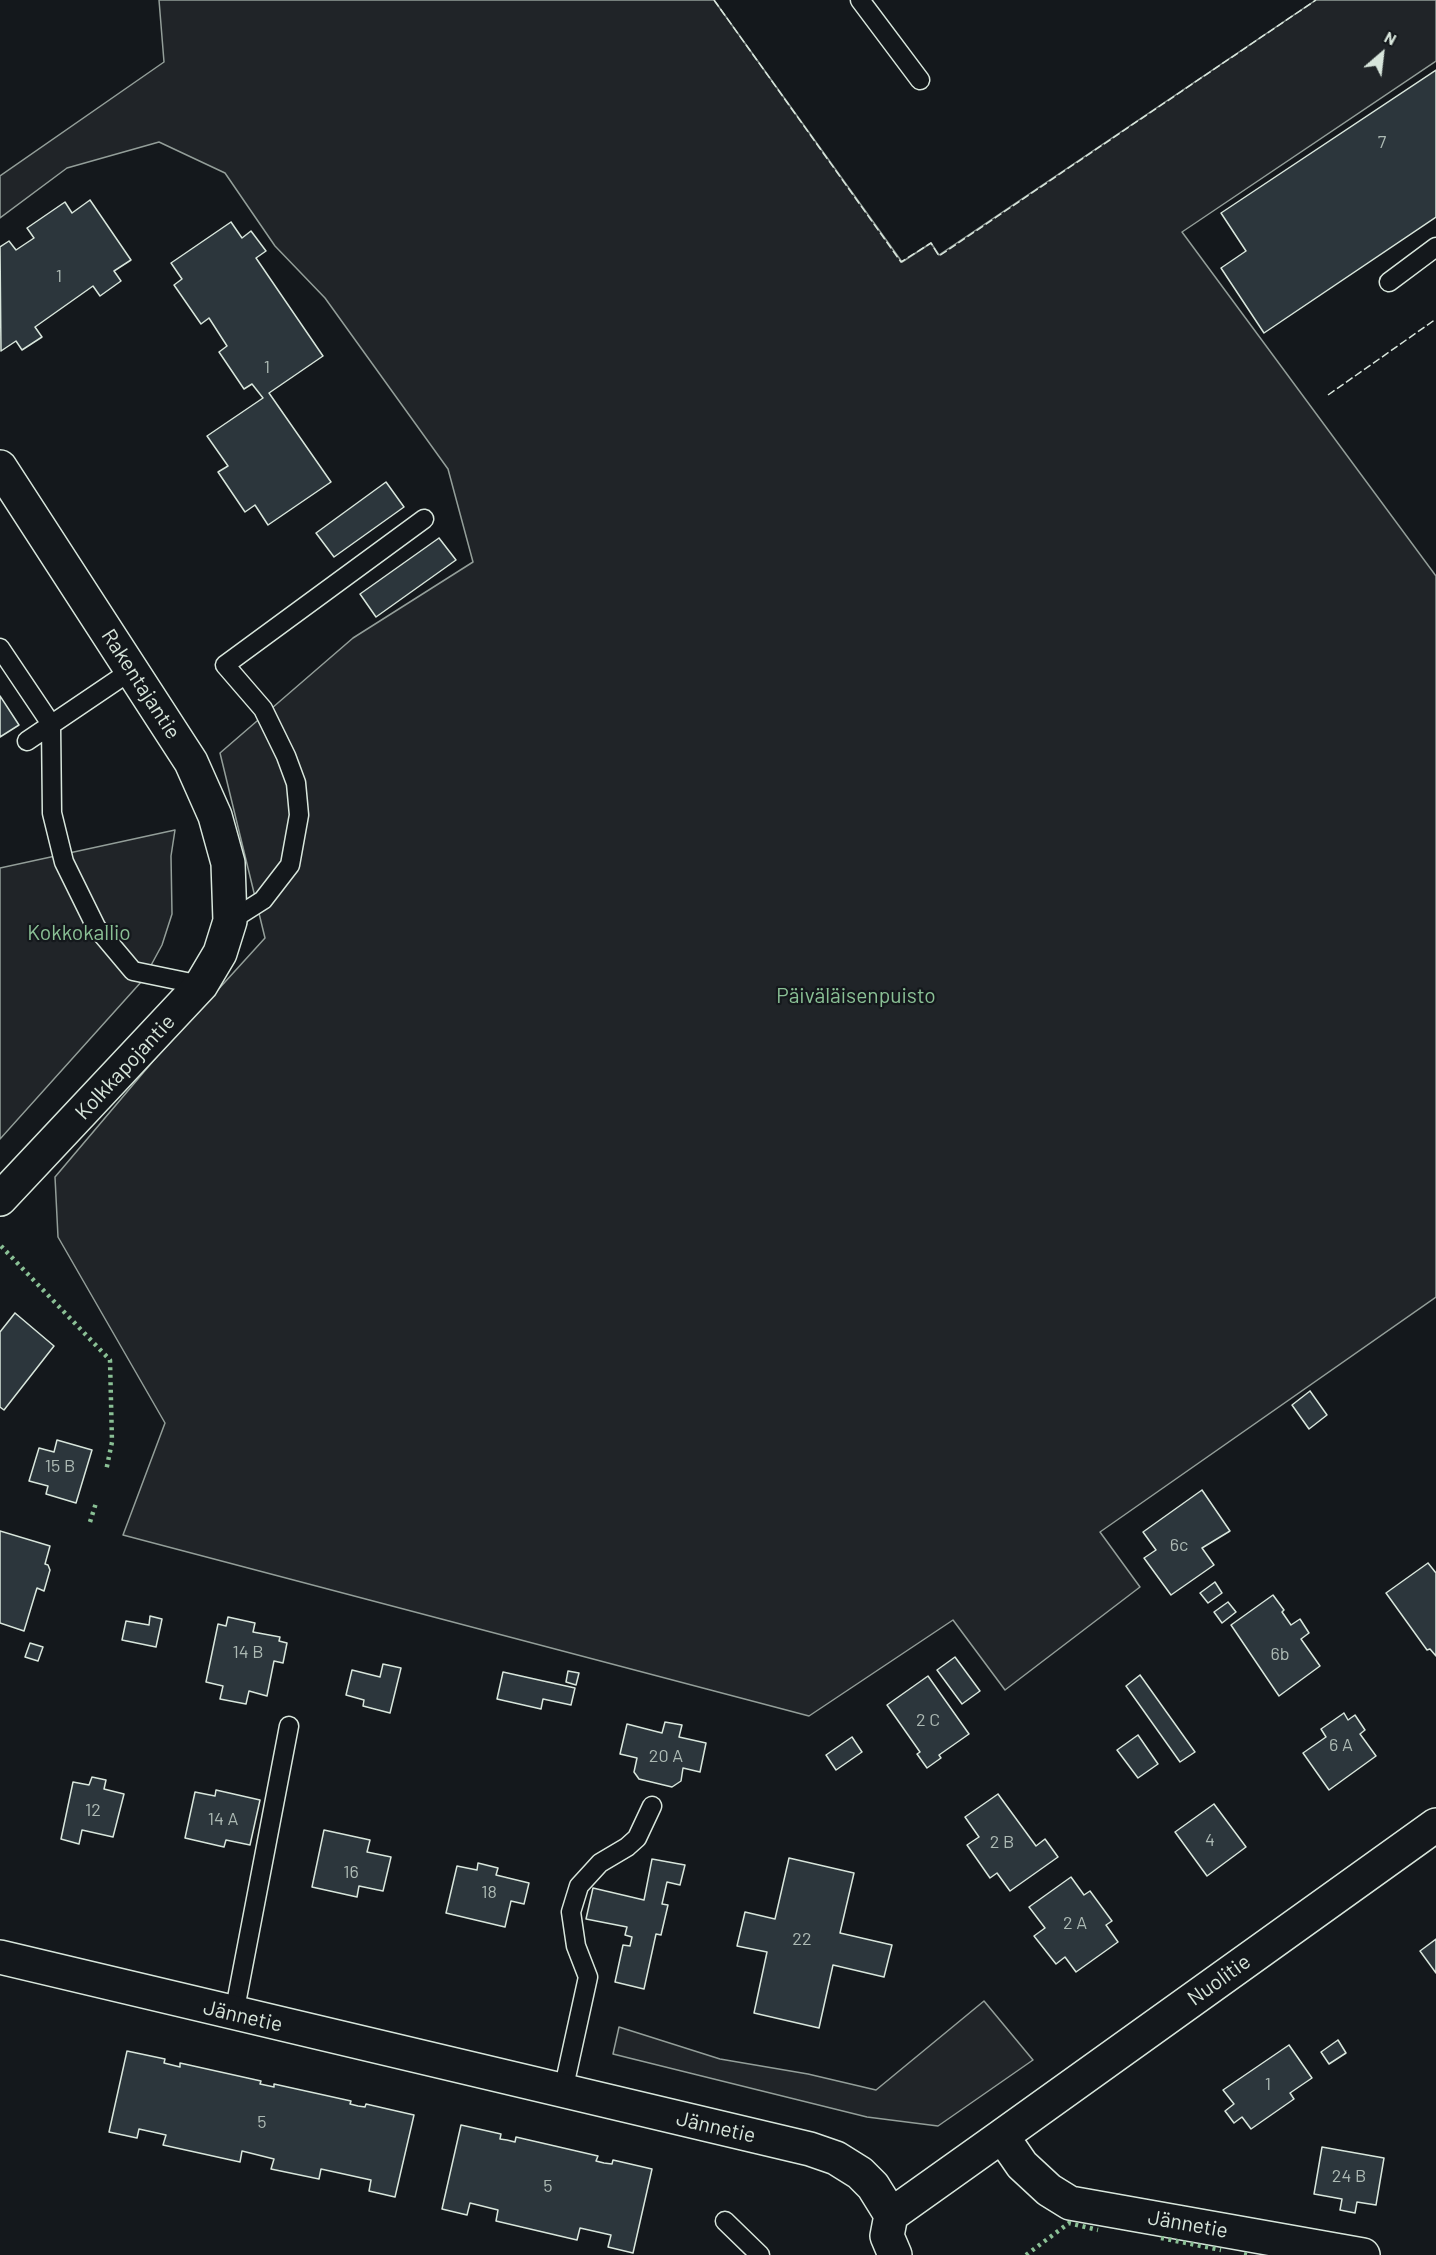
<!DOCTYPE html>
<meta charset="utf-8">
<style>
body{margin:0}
#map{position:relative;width:1436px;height:2255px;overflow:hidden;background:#14181c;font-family:Barlow,sans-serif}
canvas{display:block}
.north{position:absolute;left:1352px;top:24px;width:60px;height:60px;-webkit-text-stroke:4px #14181c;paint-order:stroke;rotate:28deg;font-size:16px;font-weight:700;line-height:24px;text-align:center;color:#d8e6dc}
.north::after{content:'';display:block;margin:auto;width:21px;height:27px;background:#d8e6dc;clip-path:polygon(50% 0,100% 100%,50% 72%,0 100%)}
</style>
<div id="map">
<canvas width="1436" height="2255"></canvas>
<div class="north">N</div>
</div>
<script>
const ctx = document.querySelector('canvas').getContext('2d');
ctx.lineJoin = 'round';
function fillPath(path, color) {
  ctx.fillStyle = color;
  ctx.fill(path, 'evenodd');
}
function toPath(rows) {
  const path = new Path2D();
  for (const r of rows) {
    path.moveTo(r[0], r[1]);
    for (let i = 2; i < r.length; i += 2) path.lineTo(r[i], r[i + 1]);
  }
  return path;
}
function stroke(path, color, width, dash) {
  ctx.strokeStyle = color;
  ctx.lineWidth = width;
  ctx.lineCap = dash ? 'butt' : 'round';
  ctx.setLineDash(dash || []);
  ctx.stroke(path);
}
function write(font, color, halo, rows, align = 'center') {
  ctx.font = font + ' Barlow,sans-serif';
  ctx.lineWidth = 4.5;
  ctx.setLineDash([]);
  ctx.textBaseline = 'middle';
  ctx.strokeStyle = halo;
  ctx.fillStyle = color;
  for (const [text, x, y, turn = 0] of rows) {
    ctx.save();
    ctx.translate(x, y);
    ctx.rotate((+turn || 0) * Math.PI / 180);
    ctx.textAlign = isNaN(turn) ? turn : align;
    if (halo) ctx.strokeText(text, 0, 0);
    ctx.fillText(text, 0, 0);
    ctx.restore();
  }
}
const green = toPath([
 [159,0,714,0,902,262,931,243,939,255,1316,0,1436,0,1436,61,1182,232,1436,576,1436,1297,1100,1532,1140,1587,1005,1690,953,1620,809,1716,123,1535,165,1423,58,1237,55,1177,154,1060,265,938,220,753,353,638,473,562,448,469,325,298,275,246,225,173,159,142,67,168,0,218,0,176,164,62,159,0],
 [175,830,171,856,172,914,162,945,149,969,142,981,0,1139,0,868,175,830],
 [984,2001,1033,2060,938,2126,867,2117,613,2054,619,2027,720,2059,808,2074,876,2090,984,2001]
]);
fillPath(green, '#202428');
stroke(green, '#939e99', 1.5);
const building = toPath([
 [1436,70,1436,217,1264,333,1221,268,1246,251,1221,213,1436,70],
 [90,200,131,260,114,271,121,281,100,296,93,286,35,327,42,337,22,350,16,341,1,351,0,247,9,241,16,250,34,238,27,228,65,202,72,213,90,200],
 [231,222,242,238,251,231,266,251,256,258,323,356,269,393,331,482,268,525,255,505,245,512,218,472,228,466,207,436,263,398,252,384,244,389,219,352,227,346,209,318,201,324,174,285,182,279,171,263,231,222],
 [386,482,404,507,334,557,316,533,386,482],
 [439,538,456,560,376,617,360,594,439,538],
 [0,696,19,725,0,737,0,696],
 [15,1313,54,1346,4,1410,0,1407,0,1332,15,1313],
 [1310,1391,1327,1415,1309,1429,1292,1405,1310,1391],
 [57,1440,92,1450,76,1503,46,1494,48,1486,29,1481,39,1448,54,1452,57,1440],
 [1202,1490,1230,1531,1202,1548,1214,1565,1171,1595,1144,1558,1156,1550,1143,1532,1202,1490],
 [0,1531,50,1546,45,1564,48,1565,50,1570,44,1591,37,1588,24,1631,0,1623,0,1531],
 [1428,1563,1436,1573,1436,1656,1430,1649,1427,1650,1386,1593,1428,1563],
 [1215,1582,1222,1593,1208,1603,1200,1593,1215,1582],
 [1273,1595,1284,1610,1282,1612,1291,1625,1300,1619,1309,1633,1301,1639,1320,1666,1279,1696,1231,1625,1273,1595],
 [1228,1602,1236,1612,1222,1623,1214,1612,1228,1602],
 [150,1616,162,1619,156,1647,122,1640,126,1621,149,1625,150,1616],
 [228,1617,255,1623,253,1632,280,1637,279,1641,287,1643,283,1663,274,1661,267,1696,249,1691,246,1704,220,1699,223,1686,206,1682,218,1624,226,1626,228,1617],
 [30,1643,43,1647,38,1661,25,1657,30,1643],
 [955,1657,980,1691,962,1704,937,1670,955,1657],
 [383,1664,401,1668,390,1713,363,1706,364,1700,346,1695,352,1670,380,1677,383,1664],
 [568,1671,579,1673,576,1685,566,1682,568,1671],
 [503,1672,575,1688,571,1705,543,1699,541,1709,497,1699,503,1672],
 [1140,1675,1195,1752,1180,1762,1126,1686,1140,1675],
 [928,1676,969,1734,939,1755,941,1758,927,1768,917,1754,920,1752,887,1705,928,1676],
 [1344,1713,1348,1720,1355,1715,1365,1730,1360,1734,1376,1756,1329,1790,1303,1753,1326,1737,1321,1729,1344,1713],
 [665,1722,682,1725,679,1737,706,1743,700,1772,683,1768,681,1781,672,1787,639,1779,634,1772,637,1758,620,1754,627,1724,662,1733,665,1722],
 [1138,1735,1158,1764,1138,1778,1117,1750,1138,1735],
 [852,1737,862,1752,836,1770,826,1755,852,1737],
 [92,1777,106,1780,104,1789,124,1794,113,1837,82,1830,79,1844,61,1839,73,1782,89,1785,92,1777],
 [216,1790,260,1800,250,1845,226,1840,224,1847,185,1838,195,1792,215,1796,216,1790],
 [998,1794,1036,1846,1045,1839,1058,1857,1010,1891,997,1873,990,1878,967,1845,979,1837,965,1817,998,1794],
 [1214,1804,1246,1847,1207,1876,1175,1832,1214,1804],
 [324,1830,370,1840,367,1852,391,1857,383,1891,359,1886,357,1897,312,1887,324,1830],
 [789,1858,854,1873,840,1933,892,1945,884,1977,833,1965,819,2028,754,2013,767,1952,737,1946,745,1912,775,1919,789,1858],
 [652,1859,685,1865,680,1885,667,1882,662,1904,668,1905,661,1935,656,1934,644,1989,615,1982,623,1945,630,1946,632,1937,625,1935,627,1927,586,1919,593,1888,644,1900,652,1859],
 [478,1863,498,1868,496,1875,529,1883,524,1904,511,1901,505,1927,446,1913,457,1866,477,1870,478,1863],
 [1071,1877,1084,1895,1090,1891,1112,1921,1106,1925,1118,1942,1076,1972,1065,1957,1056,1964,1034,1936,1045,1928,1029,1907,1071,1877],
 [1436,1939,1436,1973,1420,1951,1436,1939],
 [1338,2040,1346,2053,1329,2064,1321,2052,1338,2040],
 [1289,2045,1312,2078,1290,2093,1294,2099,1251,2129,1242,2117,1234,2123,1225,2111,1234,2104,1223,2090,1289,2045],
 [127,2051,165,2059,164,2063,180,2067,180,2063,261,2081,260,2084,274,2087,274,2084,351,2101,350,2104,358,2106,365,2107,366,2104,414,2115,395,2197,369,2191,371,2180,321,2169,319,2179,271,2169,274,2159,242,2151,240,2162,163,2145,166,2135,139,2129,137,2138,109,2132,127,2051],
 [461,2125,501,2134,500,2139,507,2140,515,2142,516,2137,598,2156,596,2161,604,2163,612,2164,613,2160,652,2169,633,2253,608,2247,611,2235,580,2228,577,2240,496,2221,498,2210,470,2203,467,2215,442,2209,461,2125],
 [1322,2147,1384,2158,1376,2205,1357,2202,1355,2213,1340,2210,1342,2199,1314,2194,1322,2147]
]);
fillPath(building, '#2c363c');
stroke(building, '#d8e6dc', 1.5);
const lane = toPath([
 [860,0,920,80],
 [1389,282,1436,247],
 [0,648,51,724,52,813,64,862,96,927,133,971,201,985],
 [27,741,132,670],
 [230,921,263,900,290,865,299,815,296,783,286,756,263,709,225,665,424,519],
 [234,2014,289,1726],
 [563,2091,588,1977,576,1946,571,1912,579,1886,600,1863,627,1847,637,1838,652,1806],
 [725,2221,760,2255]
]);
const street = toPath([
 [0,467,191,762,215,816,228,863,230,921,220,953,201,985,0,1199],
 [0,1957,810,2149,836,2158,860,2173,873,2186,891,2215,1002,2136,1022,2165,1049,2190,1070,2203,1363,2255],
 [1002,2136,1436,1825],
 [891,2215,887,2236,895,2255]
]);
stroke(lane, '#d8e6dc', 21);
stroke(street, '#d8e6dc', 36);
stroke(lane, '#14181c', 18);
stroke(street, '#14181c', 33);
stroke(toPath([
 [1,1246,110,1360,112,1442,106,1471],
 [90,1522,96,1503],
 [1161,2238,1221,2250],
 [1244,2254,1248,2255],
 [1026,2255,1069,2223,1098,2230]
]), '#8ac095', 4.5, [3, 4.5]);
stroke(toPath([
 [714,0,901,262,931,243,939,256,1316,0],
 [1328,395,1436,319]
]), '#d8e6dc', 1.5, [8, 3]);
write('18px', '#adbab4', null, [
 ["7",1382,142],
 ["1",59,276],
 ["1",267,367],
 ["15 B",60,1466],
 ["6c",1179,1545],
 ["14 B",248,1652],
 ["6b",1280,1654],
 ["2 C",928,1720],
 ["6 A",1341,1745],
 ["20 A",666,1756],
 ["12",93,1810],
 ["14 A",223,1819],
 ["4",1210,1840],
 ["2 B",1002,1842],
 ["16",351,1872],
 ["18",489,1892],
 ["2 A",1075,1923],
 ["22",802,1939],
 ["1",1268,2084],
 ["5",262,2122],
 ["24 B",1349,2176],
 ["5",548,2186]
]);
write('21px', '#d8e6dc', '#14181c', [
 ["Rakentajantie",141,684,57],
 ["Kolkkapojantie",125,1067,-47],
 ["Nuolitie",1219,1980,-36],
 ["Jännetie",243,2016,13],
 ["Jännetie",716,2127,13],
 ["Jännetie",1188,2224,10]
]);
write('21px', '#8ac095', '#14181c', [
 ["Kokkokallio",79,933],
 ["Päiväläisenpuisto",856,996]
]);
</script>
